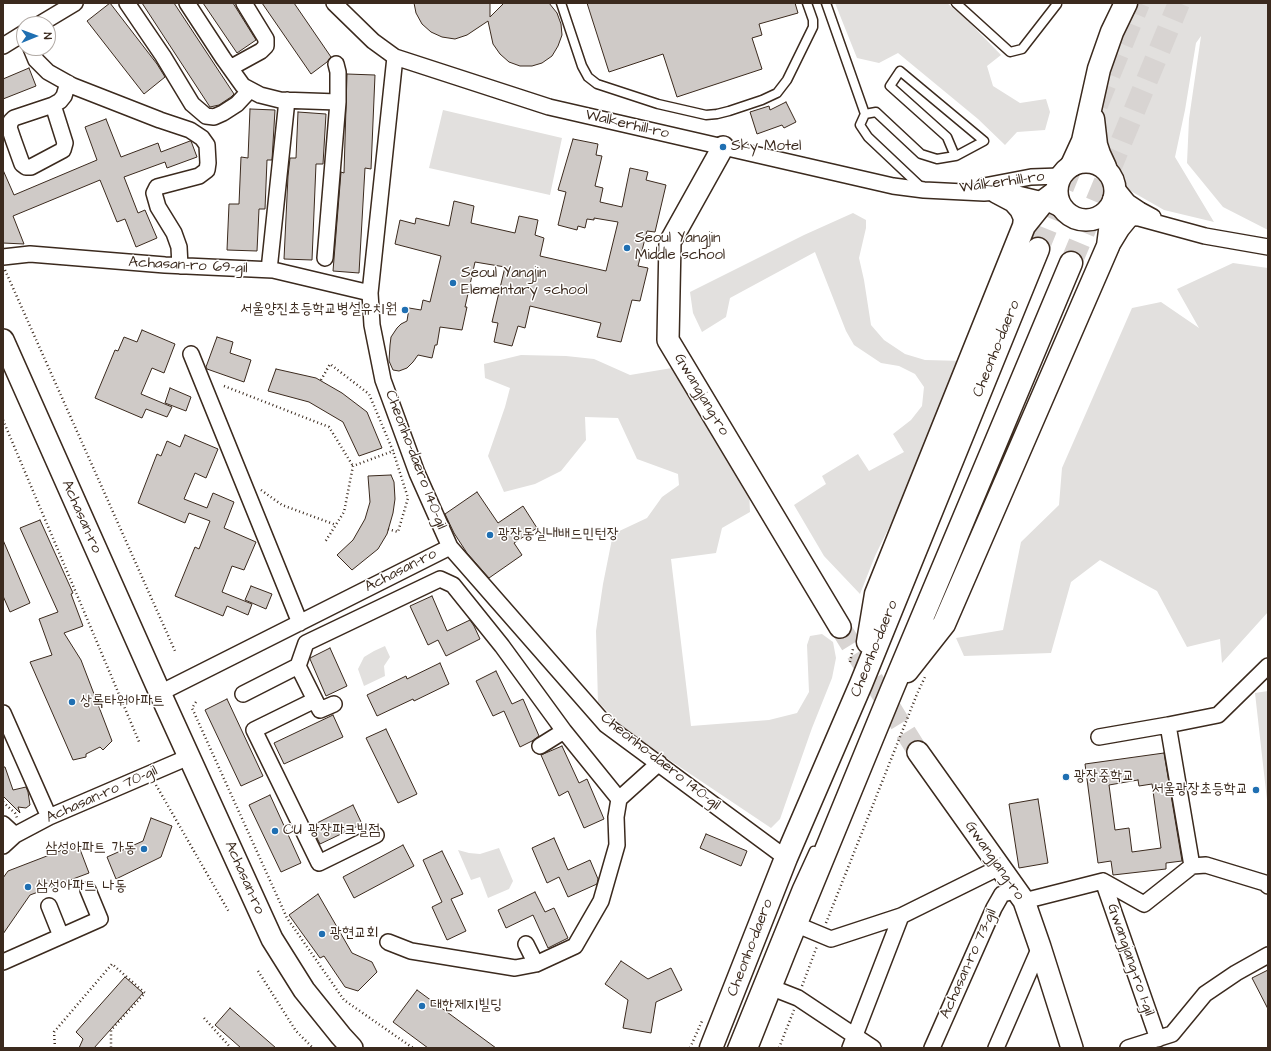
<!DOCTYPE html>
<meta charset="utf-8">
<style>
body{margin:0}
#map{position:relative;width:1271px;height:1051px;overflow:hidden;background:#fff;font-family:"Architects Daughter",sans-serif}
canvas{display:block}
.frame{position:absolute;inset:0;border:4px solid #3b2a1e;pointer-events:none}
.north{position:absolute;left:16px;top:16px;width:40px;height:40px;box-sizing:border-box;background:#fff;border:1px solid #b1aaa5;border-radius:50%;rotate:89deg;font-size:11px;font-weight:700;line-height:16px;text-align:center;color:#3b2a1e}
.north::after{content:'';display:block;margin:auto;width:14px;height:18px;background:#1f6fb2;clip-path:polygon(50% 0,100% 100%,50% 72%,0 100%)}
</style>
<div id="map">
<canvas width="1271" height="1051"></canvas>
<div class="frame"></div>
<div class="north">N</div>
</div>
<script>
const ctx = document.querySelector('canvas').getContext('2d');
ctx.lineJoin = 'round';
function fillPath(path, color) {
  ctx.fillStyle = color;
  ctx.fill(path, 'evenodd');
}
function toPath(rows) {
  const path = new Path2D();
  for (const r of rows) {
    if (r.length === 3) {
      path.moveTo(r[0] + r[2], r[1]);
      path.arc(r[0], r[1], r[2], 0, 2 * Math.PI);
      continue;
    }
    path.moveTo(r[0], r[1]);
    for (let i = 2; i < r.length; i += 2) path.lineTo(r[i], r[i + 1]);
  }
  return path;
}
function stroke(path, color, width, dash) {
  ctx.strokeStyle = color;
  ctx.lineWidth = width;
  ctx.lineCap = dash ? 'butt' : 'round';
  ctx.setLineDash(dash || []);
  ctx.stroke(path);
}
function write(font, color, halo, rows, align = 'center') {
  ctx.font = font + ' "Architects Daughter","Poor Story",sans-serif';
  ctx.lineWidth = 3;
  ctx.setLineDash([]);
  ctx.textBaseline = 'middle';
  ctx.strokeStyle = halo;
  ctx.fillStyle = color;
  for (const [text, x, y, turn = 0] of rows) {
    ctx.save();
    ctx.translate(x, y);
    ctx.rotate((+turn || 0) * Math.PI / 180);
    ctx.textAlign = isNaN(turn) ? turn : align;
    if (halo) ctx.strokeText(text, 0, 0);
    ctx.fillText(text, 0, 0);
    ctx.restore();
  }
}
fillPath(toPath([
 [835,3,947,3,965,18,1001,55,987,66,993,86,1020,103,1046,99,1050,112,1045,130,1017,132,1005,145,978,119,898,53,879,63,857,58],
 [1141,3,1268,3,1268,230,1223,207,1187,163,1189,119,1201,36,1196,43,1185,110,1175,157,1214,222,1164,210,1129,190,1102,137,1101,75,1124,22],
 [443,110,562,138,550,195,429,168],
 [853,213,866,220,866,228,859,258,864,280,871,325,884,340,905,354,925,360,964,361,895,515,875,556,860,594,824,556,794,505,826,484,822,476,858,454,869,471,904,452,893,434,911,420,922,406,924,387,915,374,899,366,881,363,854,345,846,331,815,252,730,298,726,317,702,332,693,313,690,292,804,235],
 [1233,263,1268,268,1268,612,1222,663,1220,639,1187,647,1157,591,1100,560,1071,582,1051,653,964,656,956,638,1003,630,1021,542,1059,505,1062,468,1132,308,1161,302,1199,328,1177,289],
 [521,355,566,356,594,359,630,375,672,368,719,440,749,488,750,512,722,528,716,553,671,559,691,726,769,720,797,713,809,692,807,645,810,636,822,634,833,642,836,658,832,678,812,728,780,819,771,828,671,761,624,728,598,702,596,631,603,584,613,534,647,518,662,497,679,485,678,474,637,459,618,418,585,417,586,440,561,471,535,484,504,492,488,456,505,407,510,388,485,378,484,364],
 [385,646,390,657,384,666,385,676,364,686,358,669,364,657,374,651],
 [1268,691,1268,809,1255,693],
 [499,848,513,881,509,889,488,898,480,877,471,880,458,850,469,853,480,854]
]), '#e2e0de');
const building = toPath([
 [110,3,157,64,165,77,144,94,87,21,110,3],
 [142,3,174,3,234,94,231,97,219,105,210,107,142,3],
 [203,3,233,3,256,40,237,53,203,3],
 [262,3,294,3,331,57,327,62,311,74,262,3],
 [414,3,490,3,490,17,504,3,549,3,557,13,561,24,562,35,558,46,552,56,542,63,532,66,520,66,509,62,500,54,493,44,488,21,467,35,455,39,442,37,431,32,422,24,416,13,414,3],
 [587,3,795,3,798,13,759,24,762,35,752,38,762,69,677,97,663,54,609,72,587,3],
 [29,68,36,86,3,99,3,79,29,68],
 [347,74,375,75,371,169,365,168,359,273,333,271,341,172,344,173,347,74],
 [786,102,796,122,784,128,782,125,757,134,750,112,769,106,770,110,786,102],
 [250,109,275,110,272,160,267,160,265,209,259,209,257,251,227,250,229,204,239,204,241,157,248,158,250,109],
 [298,112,326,114,323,164,316,164,312,260,284,259,288,176,290,158,296,158,298,112],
 [106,119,121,157,158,143,161,152,190,141,191,141,197,157,167,168,165,162,124,177,138,213,145,210,157,238,136,247,125,219,117,222,100,180,13,216,24,244,3,243,3,170,14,195,97,160,85,127,106,119],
 [573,139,598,144,596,155,602,156,595,186,603,188,600,202,622,207,630,168,648,172,646,180,666,185,655,232,647,231,638,266,648,268,640,301,632,300,621,342,597,337,601,323,530,306,525,328,518,326,512,346,494,342,498,323,492,322,505,267,475,262,465,307,467,307,462,330,440,327,437,345,435,345,432,358,418,355,413,362,407,368,399,371,393,370,389,361,390,345,391,337,397,328,401,324,407,321,409,308,421,310,423,300,430,302,441,256,395,244,400,220,415,224,416,218,449,226,454,201,474,206,471,223,515,233,519,216,538,220,535,235,544,238,540,256,606,271,618,222,594,218,594,220,587,219,585,228,578,226,577,230,558,225,566,192,558,190,573,139],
 [142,330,175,344,164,373,152,368,141,394,172,407,167,417,146,409,142,418,95,398,115,350,118,351,124,337,137,342,142,330],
 [217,337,233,342,230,353,251,360,244,382,207,369,206,367,217,337],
 [276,369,316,378,342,393,367,412,382,448,359,456,343,422,309,402,268,391,276,369],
 [170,388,191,397,186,411,165,403,170,388],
 [185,435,218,449,206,478,195,473,184,499,207,508,213,493,234,502,224,528,256,542,244,570,232,566,222,592,252,604,248,615,227,606,223,616,175,596,195,547,199,549,210,521,189,513,185,523,138,503,157,454,161,456,167,441,180,447,185,435],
 [391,475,394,482,395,499,393,513,387,534,378,549,352,570,337,555,353,540,365,519,370,502,368,476,391,475],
 [477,492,498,523,523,506,537,528,514,543,522,555,489,578,467,553,454,533,445,514,477,492],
 [40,520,73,593,71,594,83,626,64,633,81,660,112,741,103,750,100,747,86,754,86,757,73,760,30,662,52,655,39,619,58,612,20,528,40,520],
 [3,540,30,603,10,612,3,596,3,540],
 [251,586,272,594,266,609,245,600,251,586],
 [432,596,447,631,470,620,474,626,480,639,446,656,438,640,428,645,410,606,432,596],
 [330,648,347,686,326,696,310,659,310,658,330,648],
 [440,663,449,684,414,701,413,699,377,716,367,695,406,676,407,679,440,663],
 [496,671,512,704,523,699,539,736,532,741,520,747,504,711,493,716,476,681,496,671],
 [227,699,263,776,241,786,205,710,227,699],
 [333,715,343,737,284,764,274,743,333,715],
 [386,729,417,794,398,803,366,738,386,729],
 [562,746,579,783,587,779,604,819,584,828,568,791,559,796,541,755,562,746],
 [1164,753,1182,861,1166,863,1166,869,1113,875,1111,861,1098,863,1085,764,1164,753],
 [1138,780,1139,786,1152,784,1161,848,1132,852,1129,828,1115,830,1109,785,1138,780],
 [3,767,5,767,13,790,26,787,28,792,30,805,26,808,18,807,20,813,3,796,3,767],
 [270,795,301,863,281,872,249,805,270,795],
 [1038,799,1048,863,1019,868,1009,804,1038,799],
 [353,805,362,824,320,844,311,826,353,805],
 [151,818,172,826,161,857,116,879,107,857,143,841,151,818],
 [706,834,747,851,741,866,700,848,706,834],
 [554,838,568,870,590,860,598,879,597,884,568,897,559,877,547,883,532,848,554,838],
 [78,844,89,873,30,895,3,934,3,878,8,871,78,844],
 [403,845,414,866,354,898,343,877,403,845],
 [442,851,463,894,451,899,466,931,447,940,432,907,442,902,423,860,442,851],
 [535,892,545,912,554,908,568,938,548,948,533,915,506,928,498,910,535,892],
 [318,894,352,953,372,962,377,972,358,991,345,987,324,956,320,958,289,915,318,894],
 [621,961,648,979,671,968,682,990,656,1002,651,1033,623,1028,628,1000,605,984,621,961],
 [1268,970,1268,1009,1252,978,1268,970],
 [125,977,143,993,94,1048,79,1048,83,1039,76,1032,125,977],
 [417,990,496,1048,428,1048,393,1022,417,990],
 [230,1008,276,1048,241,1048,215,1025,230,1008]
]);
fillPath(building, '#cfcac7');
stroke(building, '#3b2a1e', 1);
stroke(toPath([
 [840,627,918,752]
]), '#d8d4d2', 21, [21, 10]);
stroke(toPath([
 [1097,105,1139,3],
 [1038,249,1079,148],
 [1071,263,1179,3]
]), '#d8d4d2', 22, [22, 11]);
const lane = toPath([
 [561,3,582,66,588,77,597,84,658,104,706,115,717,114,729,111,762,100,777,93,787,80,813,27,813,20,807,3],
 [826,3,865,114,860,125,868,137,922,188],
 [956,3,1010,52,1022,49,1057,4],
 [865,114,876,112,921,154,937,159,955,156,956,156,984,141,900,71,890,86,947,137,955,156],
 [732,1048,797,888,814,851]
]);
const street = toPath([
 [127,3,163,56,192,104,206,116,214,117,223,113,237,104,250,90],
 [187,3,223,58,243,86,260,95,280,100,338,102,325,258],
 [334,3,373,41,395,57,549,107,893,186,924,190,984,193,997,192,1018,194,1039,199,1064,211],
 [40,24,75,3],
 [3,46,24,33],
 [31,48,36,60,48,72,73,86,160,120,190,130,202,138,207,145,208,163,207,170,199,176,157,187,154,193,158,207,174,233,179,247,180,266],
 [395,57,370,293,372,325,383,380,417,473,450,547,606,725,786,858],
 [336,64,338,72,338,102],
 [230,68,261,51,266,46,266,39,244,3],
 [53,105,65,143,63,150,31,167,26,167,22,164,13,139,9,127,11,121,14,118,53,105,60,101,64,96,68,83],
 [984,186,1031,177,1060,176],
 [1115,186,1128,202,1140,210,1153,217],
 [1119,217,1139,218,1205,236,1268,247],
 [3,257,30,254,165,265,273,270,370,293],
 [269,270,287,100],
 [191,354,300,623],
 [160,693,450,547],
 [243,694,298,666],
 [315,700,254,730,319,863,376,835],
 [334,704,320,710,298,666,306,643,440,579,453,585,502,646,564,731,619,799,659,763],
 [3,713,49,817],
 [1168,725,1218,715,1268,666],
 [1099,737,1168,725,1192,866],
 [540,746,564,731],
 [3,824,15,835,49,817,184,759,189,755],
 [3,846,15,835],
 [1103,881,1158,1039],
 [1024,901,1103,881,1144,904,1192,866,1206,865,1265,883,1268,886],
 [49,906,61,936],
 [795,924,831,939,901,916,1000,867],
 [388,942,411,951,515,968,536,964,575,946,601,901,617,845,616,817,619,799],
 [526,944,536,964],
 [3,962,100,919,88,890],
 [770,987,798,998,873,1048],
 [850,1048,901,916],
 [932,1048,994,908,1002,894,1016,891],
 [996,1048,1040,947],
 [1128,1048,1172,1034,1205,994,1236,973,1268,955]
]);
const secondary = toPath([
 [723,147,670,242,668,340,840,627],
 [1086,191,29],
 [1108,246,1119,228,1128,217],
 [3,340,160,693,272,939,304,990,341,1036,352,1048],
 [918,752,1024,901,1040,947,1072,1048]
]);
const primary = toPath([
 [1093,119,1096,145,1099,154,1105,167],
 [1072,165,1083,141,1099,69,1112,32,1126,3],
 [997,192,1014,201,1021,209,1025,218,1024,226],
 [868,642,876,594,1024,226,1044,201,1056,192],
 [907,671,944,624,1108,246,1114,200],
 [711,1048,786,858,861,684,1038,249],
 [746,1048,785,950,891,692,1071,263]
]);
stroke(lane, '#3b2a1e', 11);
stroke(street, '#3b2a1e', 18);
stroke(secondary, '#3b2a1e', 24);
stroke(primary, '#3b2a1e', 25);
stroke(toPath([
 [5,270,175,651],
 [321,380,330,364,369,394,393,451,353,466,344,512,325,542],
 [224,386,329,427,353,466],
 [3,420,140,744],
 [261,490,282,505,336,525],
 [388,529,398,532,408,498,393,451,394,451],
 [850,662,853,649],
 [196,702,192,708,287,918,344,1000,413,1048],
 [156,785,229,912],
 [3,802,15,813,17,818],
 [826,923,917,694,925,677],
 [258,971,296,1031,313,1048],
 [802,986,817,946],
 [204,1018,231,1048],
 [55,1048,54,1032,112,964,145,993,111,1030,111,1048],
 [690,1048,702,1021],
 [779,1048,794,1010]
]), '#3b2a1e', 2.5, [1, 3]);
stroke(lane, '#fff', 8);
stroke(street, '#fff', 15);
stroke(secondary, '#fff', 21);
stroke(primary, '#fff', 22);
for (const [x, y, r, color] of [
 [723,147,4,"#1f6fb2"],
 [627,248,4,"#1f6fb2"],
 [453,283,4,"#1f6fb2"],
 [405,310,4,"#1f6fb2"],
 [490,535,4,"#1f6fb2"],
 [72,702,4,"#1f6fb2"],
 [1066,777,4,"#1f6fb2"],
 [1256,790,4,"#1f6fb2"],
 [275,831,4,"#1f6fb2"],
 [144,849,4,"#1f6fb2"],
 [28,887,4,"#1f6fb2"],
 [322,934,4,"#1f6fb2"],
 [422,1006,4,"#1f6fb2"]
]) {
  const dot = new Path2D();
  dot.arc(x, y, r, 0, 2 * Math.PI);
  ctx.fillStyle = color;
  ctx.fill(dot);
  stroke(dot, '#fff', 1.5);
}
write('15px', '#3b2a1e', '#fff', [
 ["Walkerhill-ro",627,125,13],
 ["Walkerhill-ro",1002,183,-8],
 ["Achasan-ro 69-gil",188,266,3],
 ["Cheonho-daero",997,349,-68],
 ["Gwangjang-ro",701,395,59],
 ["Cheonho-daero 140-gil",415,460,69],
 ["Achasan-ro",81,517,66],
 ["Achasan-ro",401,571,-27],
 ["Cheonho-daero",875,649,-68],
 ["Cheonho-daero 140-gil",660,762,38],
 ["Achasan-ro 70-gil",102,795,-24],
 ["Gwangjang-ro",994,861,55],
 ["Achasan-ro",244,878,66],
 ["Cheonho-daero",751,948,-69],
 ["Gwangjang-ro 1-gil",1130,960,71],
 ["Achasan-ro 73-gil",969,964,-66]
]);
write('15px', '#3b2a1e', '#fff', [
 ["Sky Motel",731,147],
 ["Seoul Yangjin",635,239],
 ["Middle school",635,256],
 ["Seoul Yangjin",461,274],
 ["Elementary school",461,291],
 ["서울양진초등학교병설유치원",397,310,"right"],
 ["광장동실내배드민턴장",498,535],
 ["상록타워아파트",80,702],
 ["광장중학교",1074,777],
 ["서울광장초등학교",1248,790,"right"],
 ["CU 광장파크빌점",283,831],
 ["삼성아파트 가동",136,849,"right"],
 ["삼성아파트 나동",36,887],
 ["광현교회",330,934],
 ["대한제지빌딩",430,1006]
], 'left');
</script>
